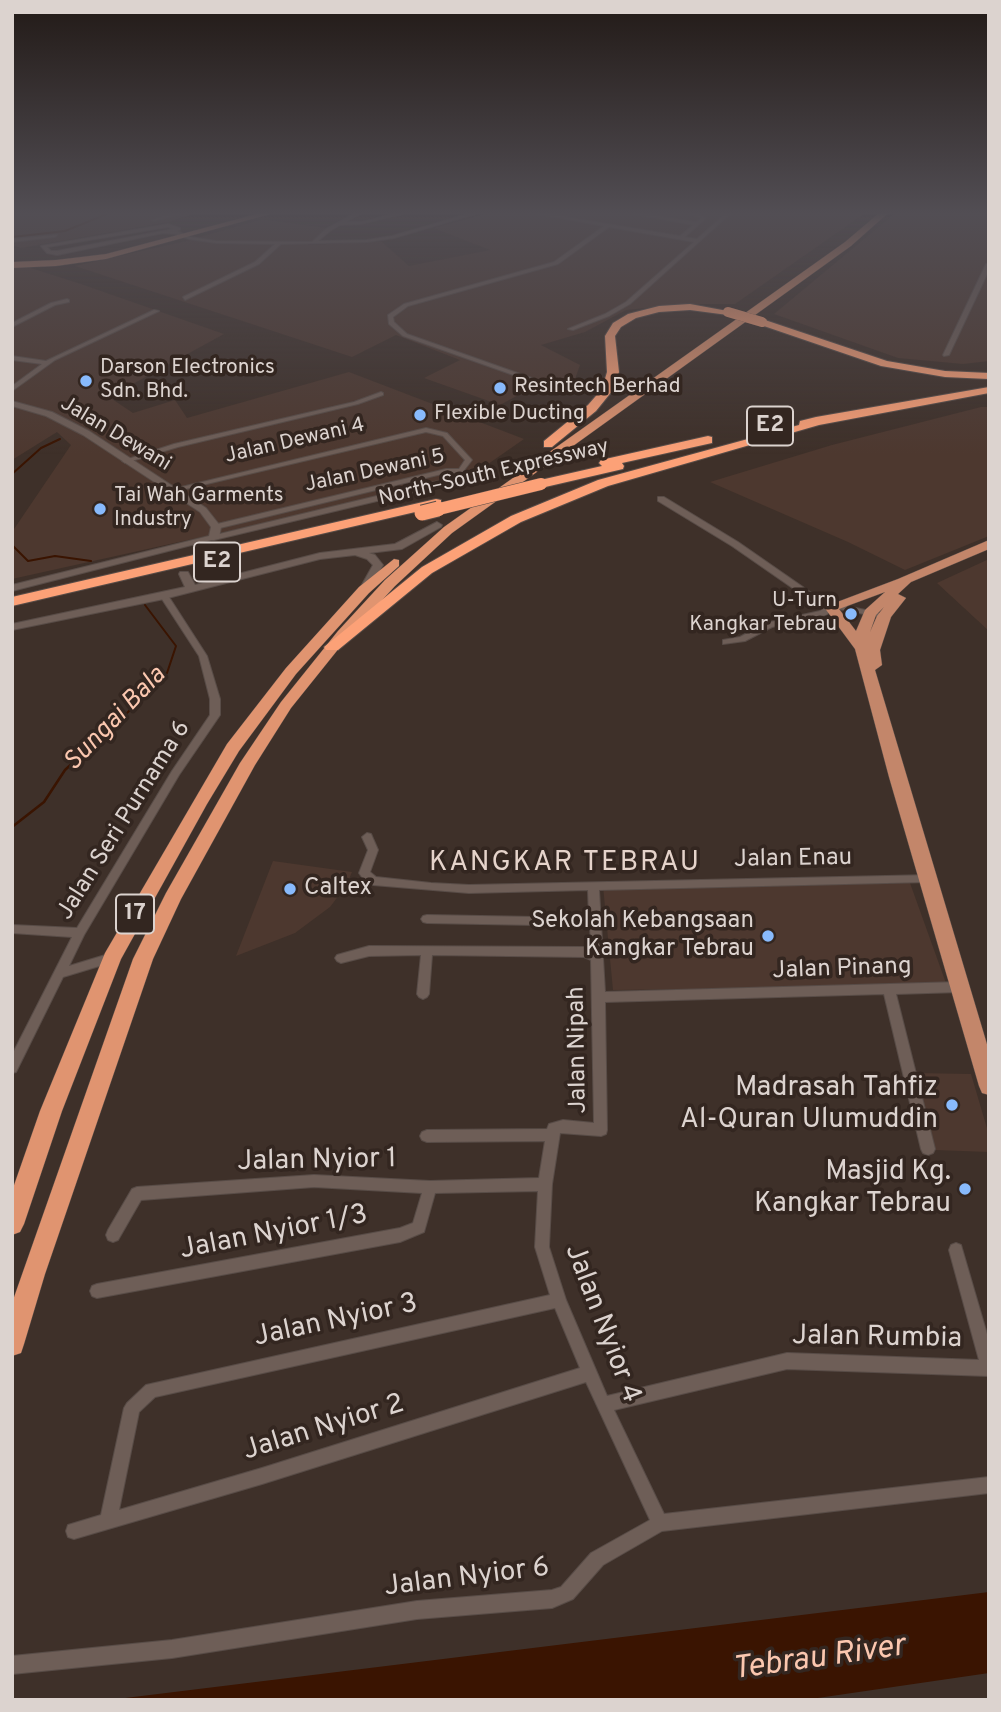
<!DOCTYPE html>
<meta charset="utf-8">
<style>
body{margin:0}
#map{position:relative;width:1001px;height:1712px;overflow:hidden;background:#3e3029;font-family:Overpass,sans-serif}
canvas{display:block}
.frame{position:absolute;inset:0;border:14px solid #dcd3cf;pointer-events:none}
</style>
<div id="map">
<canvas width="1001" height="1712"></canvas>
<div class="frame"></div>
</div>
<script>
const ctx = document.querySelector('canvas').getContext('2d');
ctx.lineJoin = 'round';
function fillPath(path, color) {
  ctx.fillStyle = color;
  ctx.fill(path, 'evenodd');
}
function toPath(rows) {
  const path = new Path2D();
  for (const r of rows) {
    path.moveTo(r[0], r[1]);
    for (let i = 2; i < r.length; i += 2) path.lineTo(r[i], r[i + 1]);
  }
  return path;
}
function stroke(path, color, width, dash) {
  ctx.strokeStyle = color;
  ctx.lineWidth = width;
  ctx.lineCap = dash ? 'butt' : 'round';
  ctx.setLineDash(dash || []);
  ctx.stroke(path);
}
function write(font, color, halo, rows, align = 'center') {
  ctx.font = font + ' Overpass,sans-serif';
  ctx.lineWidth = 7;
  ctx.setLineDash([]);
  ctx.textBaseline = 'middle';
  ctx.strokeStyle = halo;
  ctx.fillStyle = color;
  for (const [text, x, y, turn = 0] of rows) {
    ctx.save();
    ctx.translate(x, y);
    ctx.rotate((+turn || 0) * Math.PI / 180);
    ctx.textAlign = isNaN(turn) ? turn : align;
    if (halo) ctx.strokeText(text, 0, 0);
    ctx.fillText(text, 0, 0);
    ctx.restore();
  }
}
fillPath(toPath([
 [12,214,193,214,169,222,21,248,12,245],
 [485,214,864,214,735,304,686,304,626,310,585,332,541,345,580,365,574,382,533,387,500,405,424,378,460,360,396,335,352,357,75,266,186,241,262,219,327,228,308,245,381,241,409,266,490,250,433,228],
 [894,214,989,214,989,361,963,364,898,358,774,314],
 [12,267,31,268,81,284,224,334,109,397,133,413,175,400,187,418,349,372,524,439,468,478,12,579,12,532,71,445,57,432,12,460],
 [981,407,989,407,989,536,905,570,848,542,710,482,832,445],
 [989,559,989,631,937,583],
 [273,861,352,872,346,886,330,907,295,933,236,956],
 [910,883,947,986,613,990,603,886],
 [915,1073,971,1074,989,1135,989,1152,935,1150]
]), '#4d382f');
fillPath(toPath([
 [989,1592,989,1673,804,1700,109,1700]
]), '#3a1401');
stroke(toPath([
 [12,237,65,231,107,214],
 [12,474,41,448,60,439],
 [12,545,28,561,55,556,91,561],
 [122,718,167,673,176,646,145,605]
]), '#3a1401', 2);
stroke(toPath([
 [12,827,44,802,65,770,124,716]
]), '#3a1401', 2.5);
const minor = toPath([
 [172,214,180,214,154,221,152,220,172,214],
 [354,214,360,214,346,222,361,222,394,214,402,214,361,224,340,225,330,231,318,241,367,240,392,236,468,214,475,214,394,238,367,242,281,244,259,264,185,300,183,297,255,262,275,244,216,243,189,239,175,234,163,233,57,255,47,253,41,246,168,224,180,228,180,230,177,231,190,237,216,241,312,242,326,229,354,214],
 [168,227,173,229,57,251,51,251,47,247,168,227],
 [538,214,548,214,680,236,693,225,634,214,645,214,696,222,701,218,691,214,697,214,706,218,685,237,697,239,725,214,730,214,630,304,609,316,573,330,568,329,605,314,626,302,694,242,609,227,558,264,408,306,393,317,394,322,407,334,540,381,540,383,536,383,403,336,389,324,388,315,404,304,554,262,604,226,538,214],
 [57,235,55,237,12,242,12,239,57,235],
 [989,263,989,270,949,355,944,356,943,355,986,264,989,263],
 [67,299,69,300,69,302,55,305,12,327,12,323,51,303,67,299],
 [154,310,159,311,55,360,12,391,12,386,42,364,12,360,12,356,46,361,154,310],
 [381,392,383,393,383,395,358,404,178,447,125,463,122,461,174,444,354,402,381,392],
 [426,428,447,433,472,460,458,478,448,484,214,540,211,540,211,536,443,480,455,473,446,473,216,529,213,529,213,525,446,469,459,469,465,460,443,436,426,432,173,492,169,490,426,428],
 [658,497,664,497,738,542,823,601,884,614,888,616,884,618,834,608,826,615,772,627,745,641,723,644,723,640,740,637,766,623,820,611,826,607,817,605,732,546,658,501,658,497],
 [161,594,167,594,207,656,220,699,220,715,179,775,84,935,69,966,112,953,116,955,118,958,116,961,63,977,16,1072,12,1073,12,1055,72,937,12,933,12,925,77,928,172,771,210,715,210,699,199,656,160,596,161,594],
 [367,833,371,834,378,850,370,872,376,877,431,883,469,885,932,875,933,878,932,881,928,882,599,890,605,992,960,982,964,984,966,987,964,990,960,992,896,994,935,1149,933,1153,928,1155,923,1153,921,1149,884,994,605,1002,607,1130,606,1134,601,1136,560,1133,552,1184,549,1247,566,1300,607,1396,787,1353,979,1360,949,1250,951,1245,956,1243,961,1245,989,1341,989,1376,787,1369,614,1410,664,1514,989,1477,989,1493,662,1531,603,1565,573,1599,552,1608,417,1619,172,1658,12,1674,12,1656,172,1640,417,1601,552,1590,561,1587,591,1553,650,1520,586,1382,262,1484,74,1539,68,1537,66,1531,68,1525,101,1515,124,1408,127,1403,146,1385,550,1295,535,1247,538,1191,435,1193,424,1232,400,1242,97,1298,92,1296,90,1291,92,1286,97,1284,400,1228,413,1223,422,1193,314,1187,141,1200,118,1240,113,1242,108,1240,106,1235,108,1230,132,1189,137,1187,314,1175,430,1181,539,1178,545,1141,427,1142,422,1140,420,1136,422,1132,427,1130,547,1129,549,1124,563,1120,594,1123,591,960,584,957,432,955,429,994,427,997,423,999,419,997,417,994,421,955,369,956,341,963,337,961,335,958,337,955,369,946,586,947,591,949,590,926,427,923,423,922,421,919,423,916,427,915,589,918,588,890,469,893,373,885,364,880,359,873,368,850,362,837,367,833],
 [555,1308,580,1368,262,1468,119,1510,139,1412,155,1397,555,1308]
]);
const tertiary = toPath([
 [12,401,52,412,89,431,206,508,221,527,219,538,12,591,12,585,209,536,211,527,200,512,83,435,46,416,12,406,12,401],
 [437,522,442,525,441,527,402,549,369,553,375,555,383,565,368,592,364,593,359,590,373,565,367,559,355,555,320,559,164,599,12,630,12,624,185,587,179,574,180,572,188,572,195,585,320,553,395,544,437,522]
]);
const primary = toPath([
 [257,214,270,214,106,259,56,266,12,268,12,262,56,260,106,254,257,214],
 [989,540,989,549,911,582,898,594,906,598,891,617,880,650,882,665,875,670,989,1051,989,1095,982,1093,979,1086,889,777,855,649,824,607,898,579,989,540],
 [885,592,865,610,856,631,839,609,885,592],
 [884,607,877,616,870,632,876,615,884,607]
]);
const trunk = toPath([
 [878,214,887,214,851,246,452,533,395,586,348,637,291,708,255,765,181,899,153,959,45,1274,24,1344,21,1353,12,1356,12,1303,133,959,166,893,240,763,281,702,338,631,385,580,444,527,845,242,878,214],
 [394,559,399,560,399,566,369,593,296,674,239,751,207,804,121,959,62,1111,24,1224,20,1232,12,1235,12,1191,40,1111,105,953,227,744,286,668,359,587,394,559]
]);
const motorway = toPath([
 [690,304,733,312,728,315,690,310,659,312,636,318,621,327,615,336,619,372,613,390,596,411,552,447,544,447,544,441,588,405,602,389,607,372,605,336,613,323,628,314,659,306,690,304],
 [762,319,887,361,945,371,989,373,989,379,945,377,881,366,758,324,758,320,762,319],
 [989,387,989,393,819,425,608,486,521,522,432,573,338,650,326,650,324,647,422,567,511,516,598,480,799,425,800,421,816,417,989,387],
 [708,436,712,437,712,443,622,463,624,466,623,469,541,488,534,484,536,481,602,466,599,463,601,460,708,436],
 [436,499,441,500,441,506,12,606,12,597,436,499]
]);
stroke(minor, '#584c47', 2);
stroke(tertiary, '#584c47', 2);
stroke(primary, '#584c47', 1);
stroke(trunk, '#584c47', 1);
stroke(motorway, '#584c47', 2);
fillPath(minor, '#6e5e57');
fillPath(tertiary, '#6e5e57');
fillPath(primary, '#c3866a');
fillPath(trunk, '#e09470');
fillPath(motorway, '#fca177');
const motorwayBridgeFar2 = toPath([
 [728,312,762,322]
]);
const motorwayBridgeFar1 = toPath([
 [431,511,541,484]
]);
const motorwayBridge = toPath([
 [422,513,438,509]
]);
stroke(motorwayBridgeFar2, '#584c47', 10, []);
stroke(motorwayBridgeFar1, '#584c47', 13, []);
stroke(motorwayBridge, '#584c47', 17, []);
stroke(motorwayBridgeFar2, '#fca177', 10);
stroke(motorwayBridgeFar1, '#fca177', 12);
stroke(motorwayBridge, '#fca177', 15);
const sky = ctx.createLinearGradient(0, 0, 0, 454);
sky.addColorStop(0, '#221a17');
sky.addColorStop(0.47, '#524e54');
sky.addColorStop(1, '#524e5400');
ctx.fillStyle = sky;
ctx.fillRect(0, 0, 1001, 454);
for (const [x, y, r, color] of [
 [86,381,7,"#88bafc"],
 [500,388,7,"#88bafc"],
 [420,415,7,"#88bafc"],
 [100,509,7,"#88bafc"],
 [851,614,7,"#88bafc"],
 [290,889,7,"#88bafc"],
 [768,936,7,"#88bafc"],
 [952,1105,7,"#88bafc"],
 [965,1189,7,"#88bafc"]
]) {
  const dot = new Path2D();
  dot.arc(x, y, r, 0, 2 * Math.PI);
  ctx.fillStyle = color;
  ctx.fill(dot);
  stroke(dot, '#332620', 2.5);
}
write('21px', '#dcd3cf', '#332620', [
 ["Darson Electronics",100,369],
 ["Sdn. Bhd.",100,393],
 ["Resintech Berhad",514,388],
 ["Flexible Ducting",434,415],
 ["Tai Wah Garments",114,497],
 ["Industry",114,521],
 ["U-Turn",837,602,"right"],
 ["Kangkar Tebrau",837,626,"right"]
], 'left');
write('21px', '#dcd3cf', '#332620', [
 ["Jalan Dewani",115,435,31],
 ["Jalan Dewani 4",295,442,-13],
 ["Jalan Dewani 5",375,472,-12],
 ["North–South Expressway",494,474,-13]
]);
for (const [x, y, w] of [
 [770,426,46],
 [217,562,46],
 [135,914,38]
]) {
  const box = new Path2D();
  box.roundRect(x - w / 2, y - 19.5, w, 39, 5);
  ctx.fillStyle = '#332620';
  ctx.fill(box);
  stroke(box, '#dcd3cf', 2);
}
write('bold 23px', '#dcd3cf', null, [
 ["E2",770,426],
 ["E2",217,562],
 ["17",135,914]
]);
write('24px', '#dcd3cf', '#332620', [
 ["Jalan Seri Purnama 6",125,821,-58],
 ["Jalan Enau",793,860,-1],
 ["Jalan Pinang",842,970,-2],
 ["Jalan Nipah",579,1050,-91]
]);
write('24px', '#dcd3cf', '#332620', [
 ["Caltex",304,889],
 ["Sekolah Kebangsaan",754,922,"right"],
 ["Kangkar Tebrau",754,950,"right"]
], 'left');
write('italic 26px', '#fbc7af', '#332620', [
 ["Sungai Bala",116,720,-46]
]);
ctx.letterSpacing = '2px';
write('28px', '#e5d3ca', '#332620', [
 ["KANGKAR TEBRAU",565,864]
]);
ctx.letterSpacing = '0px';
write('28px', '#dcd3cf', '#332620', [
 ["Madrasah Tahfiz",938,1089],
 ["Al-Quran Ulumuddin",938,1121],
 ["Masjid Kg.",951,1173],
 ["Kangkar Tebrau",951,1205]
], 'right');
write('28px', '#dcd3cf', '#332620', [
 ["Jalan Nyior 1",317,1162,-1],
 ["Jalan Nyior 1/3",274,1234,-11],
 ["Jalan Nyior 3",336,1322,-12],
 ["Jalan Nyior 4",601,1324,69],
 ["Jalan Rumbia",877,1339,1],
 ["Jalan Nyior 2",324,1429,-17],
 ["Jalan Nyior 6",467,1579,-7]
]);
write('italic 32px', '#fbc7af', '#332620', [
 ["Tebrau River",819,1660,-8]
]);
</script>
